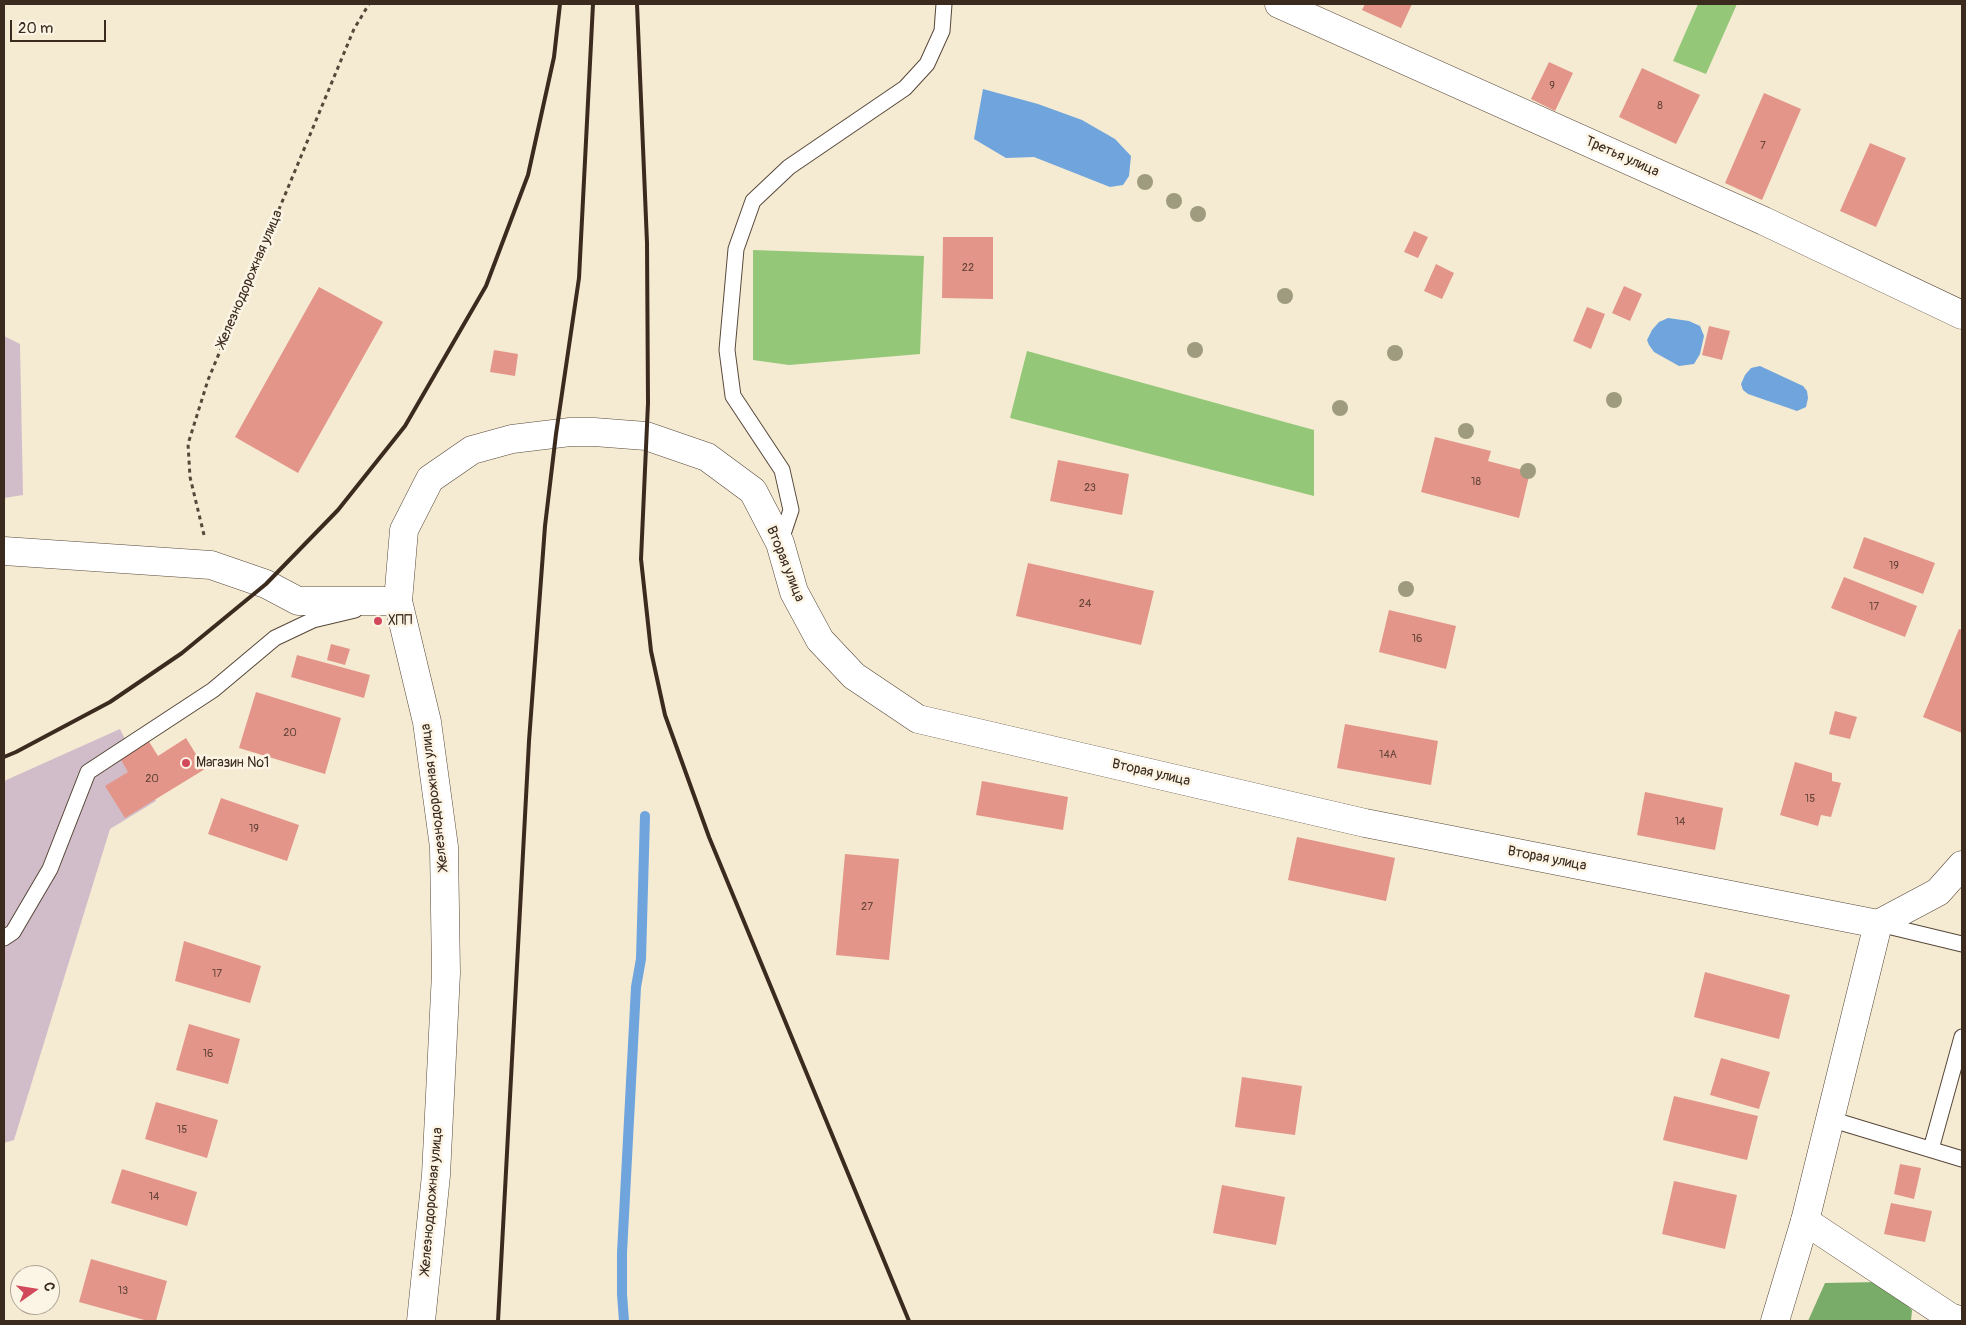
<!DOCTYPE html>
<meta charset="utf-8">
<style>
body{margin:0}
#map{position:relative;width:1966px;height:1325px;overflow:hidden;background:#f5ebd3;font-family:Pangolin,sans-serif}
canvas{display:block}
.frame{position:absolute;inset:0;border:5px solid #3b2a1e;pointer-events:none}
.north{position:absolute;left:10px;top:1265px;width:50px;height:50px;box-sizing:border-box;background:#fcf5e5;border:1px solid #afa495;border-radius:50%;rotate:77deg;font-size:14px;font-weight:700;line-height:20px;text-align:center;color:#3b2a1e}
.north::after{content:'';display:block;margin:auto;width:18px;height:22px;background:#d1495b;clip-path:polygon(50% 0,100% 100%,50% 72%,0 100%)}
.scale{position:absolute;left:10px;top:20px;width:96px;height:22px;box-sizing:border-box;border:2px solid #3b2a1e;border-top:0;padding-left:6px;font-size:15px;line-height:18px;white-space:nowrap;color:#3b2a1e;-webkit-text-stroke:4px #fcf5e5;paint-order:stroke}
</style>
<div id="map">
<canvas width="1966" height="1325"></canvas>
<div class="frame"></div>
<div class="north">С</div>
<div class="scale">20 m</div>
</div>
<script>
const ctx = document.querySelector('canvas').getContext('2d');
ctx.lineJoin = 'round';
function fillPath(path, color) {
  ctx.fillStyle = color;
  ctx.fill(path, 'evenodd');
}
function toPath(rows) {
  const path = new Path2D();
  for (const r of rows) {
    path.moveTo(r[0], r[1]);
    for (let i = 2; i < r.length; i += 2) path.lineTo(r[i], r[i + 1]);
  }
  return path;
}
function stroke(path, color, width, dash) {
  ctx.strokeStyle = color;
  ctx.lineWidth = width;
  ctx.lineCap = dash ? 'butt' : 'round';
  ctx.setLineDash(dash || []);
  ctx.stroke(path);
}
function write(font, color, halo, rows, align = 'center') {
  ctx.font = font + ' Pangolin,sans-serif';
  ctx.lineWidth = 5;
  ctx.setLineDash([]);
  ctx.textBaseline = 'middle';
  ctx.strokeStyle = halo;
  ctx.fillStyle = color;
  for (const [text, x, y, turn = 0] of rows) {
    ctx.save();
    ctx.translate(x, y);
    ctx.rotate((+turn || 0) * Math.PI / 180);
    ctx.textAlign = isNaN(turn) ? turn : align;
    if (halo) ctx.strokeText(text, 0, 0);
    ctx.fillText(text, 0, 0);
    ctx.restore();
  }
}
fillPath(toPath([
 [4,336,20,344,23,495,4,498],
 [120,729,156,801,110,829,14,1140,4,1143,4,781]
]), '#d1bdca');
fillPath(toPath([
 [1698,4,1737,4,1706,74,1673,61],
 [753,250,924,256,920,354,789,365,753,360],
 [1027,351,1314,430,1314,496,1010,418]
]), '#95c778');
fillPath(toPath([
 [1881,1282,1912,1310,1911,1321,1808,1321,1825,1283]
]), '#78ac68');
fillPath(toPath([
 [983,89,1038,104,1082,120,1115,139,1131,156,1129,176,1123,185,1110,187,1034,157,1006,158,974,139],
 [1668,318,1689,321,1700,326,1704,336,1700,354,1694,364,1679,366,1654,352,1649,345,1647,340,1652,330,1659,322],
 [1760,366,1803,386,1807,391,1808,398,1806,407,1797,411,1748,394,1743,390,1741,384,1745,375,1751,368]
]), '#6fa4dc');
stroke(toPath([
 [624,1321,622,1294,622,1253,636,987,641,959,645,816]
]), '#6fa4dc', 10);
fillPath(toPath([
 [1365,4,1412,4,1401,28,1362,10],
 [1549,62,1573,73,1555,111,1531,99],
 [1642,68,1700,95,1676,144,1619,117],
 [1764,93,1801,109,1762,200,1725,183],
 [1870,143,1906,158,1876,227,1840,211],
 [1414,231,1428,237,1418,258,1404,252],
 [943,237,993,237,993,299,942,298],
 [1436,264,1454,273,1442,299,1424,291],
 [1624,286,1642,294,1630,321,1612,313],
 [319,287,383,322,298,473,235,437],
 [1587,307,1605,314,1591,349,1573,341],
 [1709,326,1730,331,1722,360,1702,355],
 [494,350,518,354,515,376,490,372],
 [1435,437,1491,451,1488,461,1530,472,1519,518,1421,492],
 [1058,460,1129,474,1122,515,1050,501],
 [1864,537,1935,563,1923,594,1853,568],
 [1028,563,1154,591,1141,645,1016,616],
 [1844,577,1917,606,1905,637,1831,608],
 [1389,610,1456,626,1446,669,1379,652],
 [1959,629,1962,630,1962,733,1923,717],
 [331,644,350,649,345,665,327,660],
 [297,655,370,675,364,698,291,677],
 [256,692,341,718,325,774,239,748],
 [1835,711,1857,717,1850,739,1829,734],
 [1345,724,1438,741,1431,785,1337,768],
 [186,738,205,769,125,818,105,786,128,772,120,758,148,740,158,756],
 [1795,762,1832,773,1832,781,1841,783,1831,817,1821,815,1818,826,1780,815],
 [982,781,1068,797,1063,830,976,815],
 [1645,792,1723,808,1715,850,1637,835],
 [221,798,299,825,287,861,208,834],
 [1297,837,1395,858,1386,901,1288,880],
 [845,854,899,859,889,960,836,955],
 [184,941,261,966,250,1003,175,981],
 [1705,972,1790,995,1779,1039,1694,1017],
 [189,1024,240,1039,228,1084,176,1070],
 [1721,1058,1770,1072,1759,1109,1710,1095],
 [1242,1077,1302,1086,1295,1135,1235,1127],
 [1674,1096,1758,1116,1747,1160,1663,1140],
 [156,1102,218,1120,207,1158,145,1139],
 [1900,1164,1921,1168,1914,1199,1894,1194],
 [122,1169,197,1192,187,1226,111,1203],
 [1674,1181,1737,1195,1725,1249,1662,1234],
 [1222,1185,1285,1197,1276,1245,1213,1233],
 [1891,1203,1932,1211,1925,1242,1884,1234],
 [91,1259,167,1281,156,1321,148,1321,79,1302]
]), '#e39589');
const service = toPath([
 [780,543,791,510,782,470,733,396,727,350,736,249,753,201,789,167,905,88,927,64,942,31,944,4],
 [1879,924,1962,944],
 [4,938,13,932,50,869,88,772,213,690,275,638,313,620,355,610],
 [1830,1119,1962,1159],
 [1931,1149,1962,1037]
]);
const minor = toPath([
 [1279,4,1764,221,1962,315],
 [4,551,211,565,266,584,298,601,398,601],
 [1805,1221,1950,1317,1962,1321]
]);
const tertiary = toPath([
 [421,1321,436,1175,446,973,444,847,427,722,398,601,404,530,430,479,472,450,512,439,570,432,594,432,646,436,707,457,753,491,780,543,794,592,820,640,854,676,918,719,1365,823,1878,924],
 [1775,1321,1805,1221,1878,924,1938,892,1962,865]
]);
stroke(service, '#574739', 17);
stroke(minor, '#574739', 29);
stroke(tertiary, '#574739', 29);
stroke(toPath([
 [204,535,190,477,188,444,208,380,354,29,369,4]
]), '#574739', 3, [4, 4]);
stroke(service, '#fff', 15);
stroke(minor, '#fff', 28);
stroke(tertiary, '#fff', 28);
stroke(toPath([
 [637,4,647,243,648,403,641,559,651,651,665,715,709,837,909,1321],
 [4,757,16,752,110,702,182,653,266,584,338,510,405,426,486,286,528,175,554,57,560,4],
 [498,1321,529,741,545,526,556,434,579,278,593,4]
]), '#3b2a1e', 4);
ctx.fillStyle = '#9e9b7e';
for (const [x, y] of [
 [1145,182],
 [1174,201],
 [1198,214],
 [1285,296],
 [1195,350],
 [1395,353],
 [1614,400],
 [1340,408],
 [1466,431],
 [1528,471],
 [1406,589]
]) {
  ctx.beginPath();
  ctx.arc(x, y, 8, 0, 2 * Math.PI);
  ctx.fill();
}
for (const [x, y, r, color] of [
 [378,621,5,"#d1495b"],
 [186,763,5,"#d1495b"]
]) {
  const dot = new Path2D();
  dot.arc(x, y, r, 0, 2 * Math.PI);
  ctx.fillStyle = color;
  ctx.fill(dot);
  stroke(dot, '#fcf5e5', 2);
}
write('11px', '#654539', null, [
 ["9",1552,86],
 ["8",1660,106],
 ["7",1763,146],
 ["22",968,268],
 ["18",1476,482],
 ["23",1090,488],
 ["19",1894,566],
 ["24",1085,604],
 ["17",1874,607],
 ["16",1417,639],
 ["20",290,733],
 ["14А",1388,755],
 ["20",152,779],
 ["15",1810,799],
 ["14",1680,822],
 ["19",254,829],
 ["27",867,907],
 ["17",217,974],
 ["16",208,1054],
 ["15",182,1130],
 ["14",154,1197],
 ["13",123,1291]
]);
write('14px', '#3b2a1e', '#fcf5e5', [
 ["Третья улица",1622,157,24],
 ["Железнодорожная улица",250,279,-67],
 ["Вторая улица",785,564,68],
 ["Вторая улица",1151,773,13],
 ["Железнодорожная улица",435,797,-97],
 ["Вторая улица",1547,859,11],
 ["Железнодорожная улица",432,1201,-85]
]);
write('14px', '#3b2a1e', '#fcf5e5', [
 ["ХПП",388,621],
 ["Магазин №1",196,763]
], 'left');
</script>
